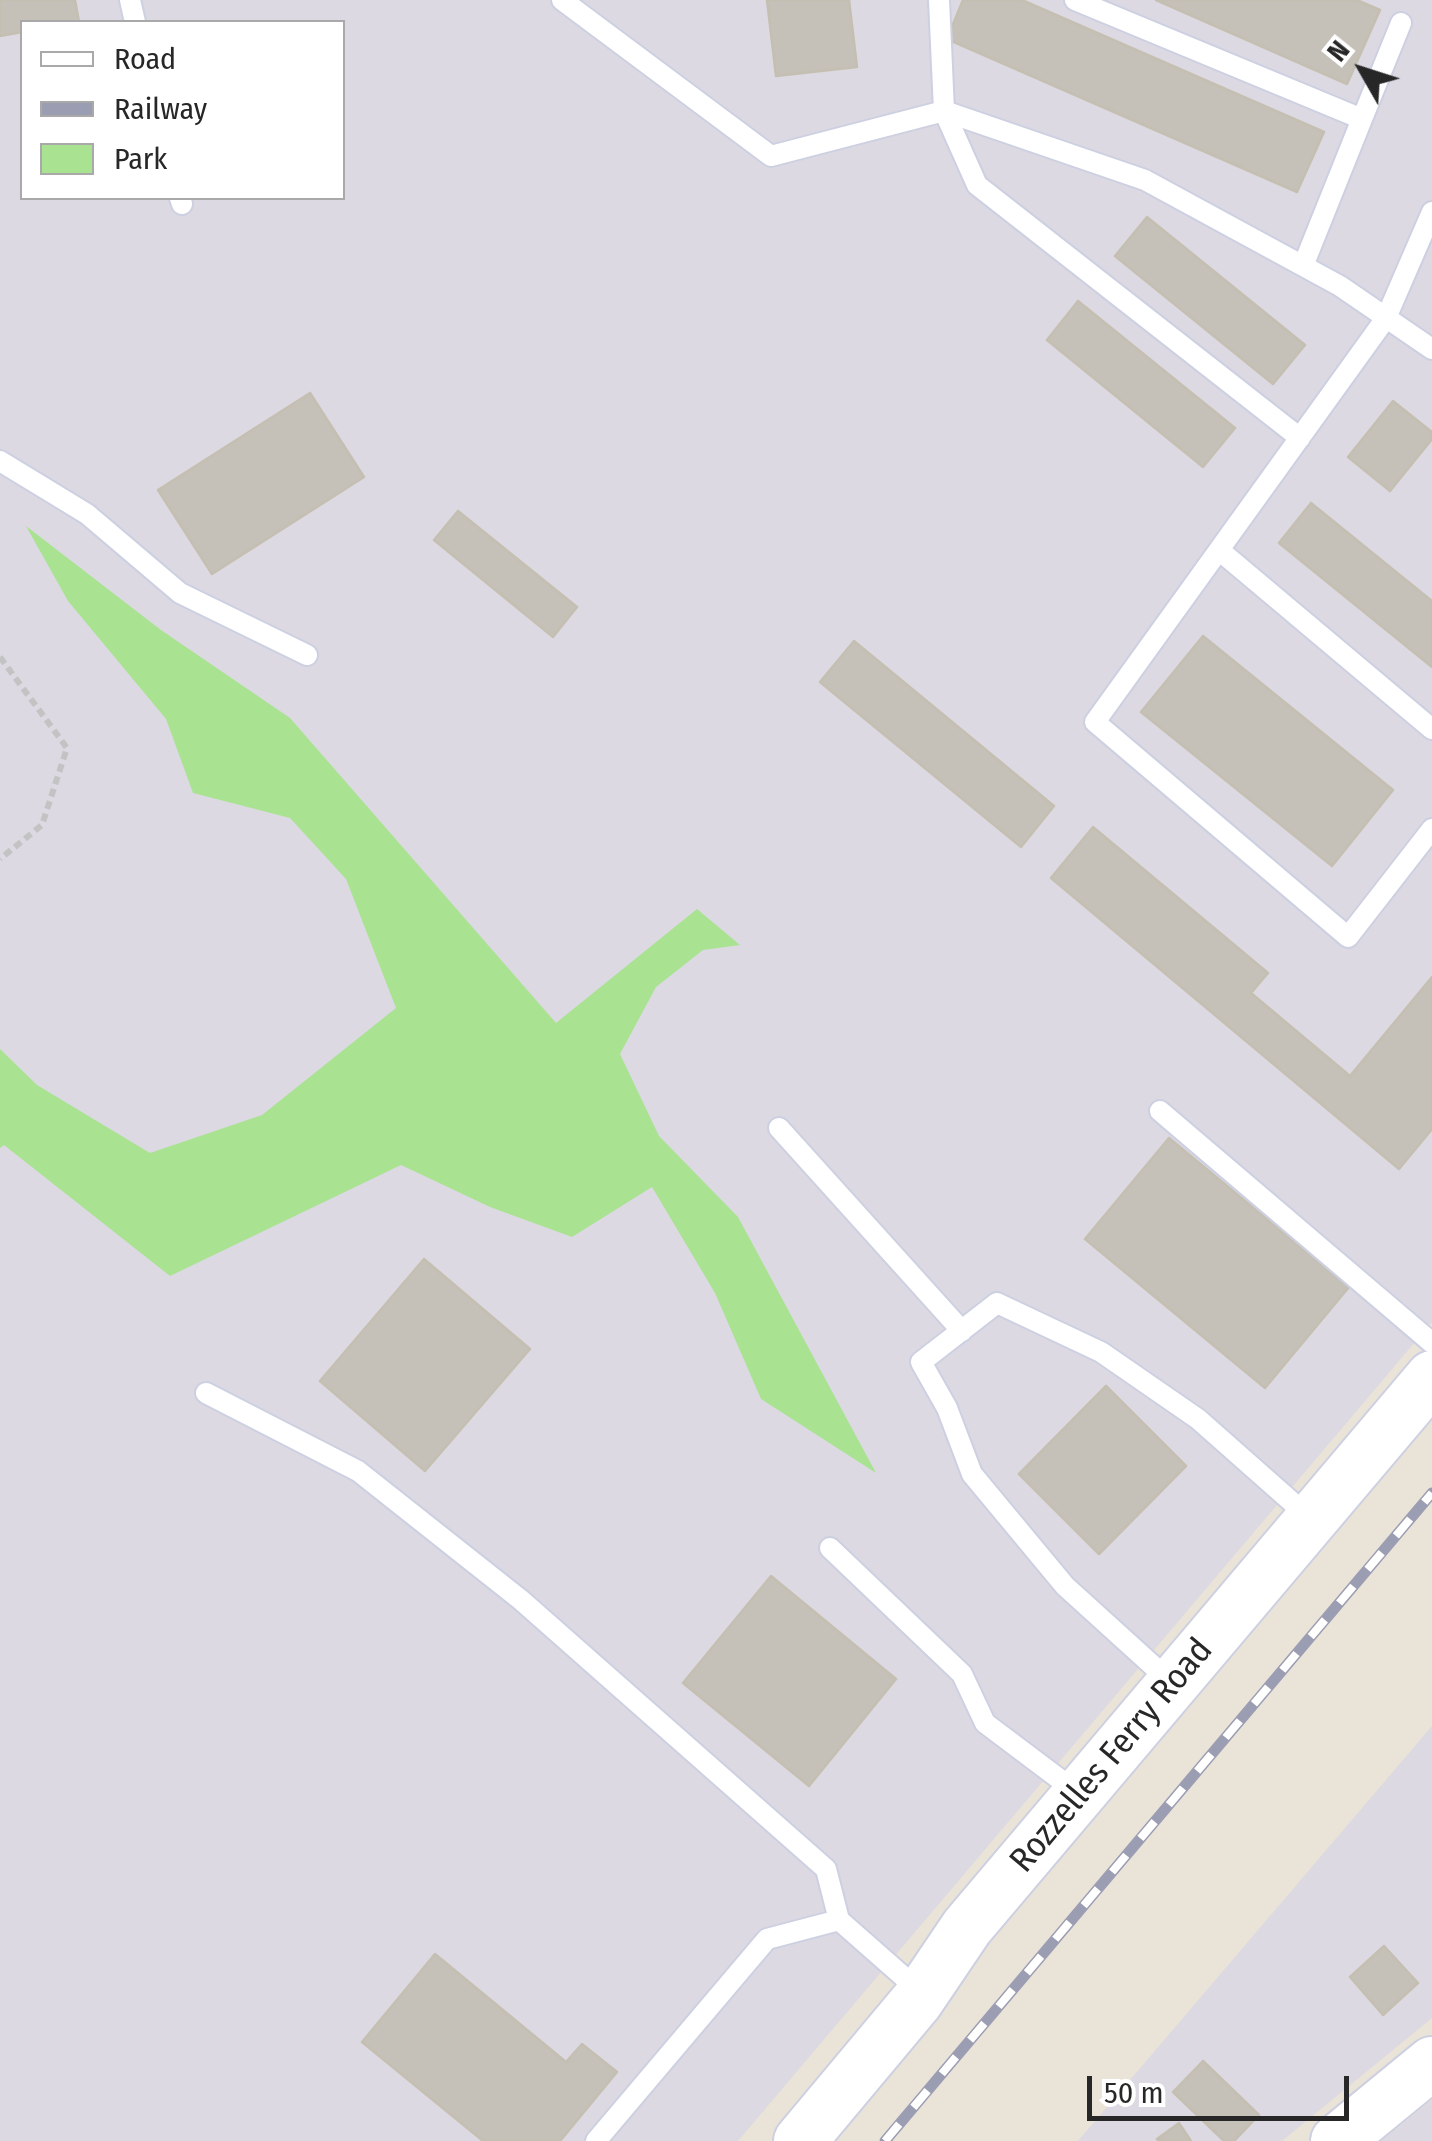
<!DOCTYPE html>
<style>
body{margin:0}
#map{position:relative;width:1432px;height:2141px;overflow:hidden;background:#eae3d8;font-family:"Fira Sans Condensed",sans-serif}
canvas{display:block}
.legend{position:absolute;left:20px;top:20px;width:325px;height:180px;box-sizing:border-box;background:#fff;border:2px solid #a9a9a9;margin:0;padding:12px 18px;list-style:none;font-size:30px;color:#272727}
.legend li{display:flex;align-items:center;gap:20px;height:50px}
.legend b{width:50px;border:2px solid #a9a9a9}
.north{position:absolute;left:1312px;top:20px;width:100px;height:100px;-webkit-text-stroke:8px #fff;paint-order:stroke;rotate:309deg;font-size:28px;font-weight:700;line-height:40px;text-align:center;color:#272727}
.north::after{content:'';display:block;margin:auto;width:35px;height:45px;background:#272727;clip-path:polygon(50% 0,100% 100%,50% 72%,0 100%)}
.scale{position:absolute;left:1087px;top:2076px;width:262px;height:45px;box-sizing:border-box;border:5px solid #272727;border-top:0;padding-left:12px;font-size:30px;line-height:35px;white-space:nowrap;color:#272727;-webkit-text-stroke:8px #fff;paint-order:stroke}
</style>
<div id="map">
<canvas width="1432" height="2141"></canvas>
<ul class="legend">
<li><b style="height:12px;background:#fff"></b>Road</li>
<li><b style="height:12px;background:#9b9db2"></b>Railway</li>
<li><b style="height:28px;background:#a9e392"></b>Park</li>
</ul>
<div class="north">N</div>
<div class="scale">50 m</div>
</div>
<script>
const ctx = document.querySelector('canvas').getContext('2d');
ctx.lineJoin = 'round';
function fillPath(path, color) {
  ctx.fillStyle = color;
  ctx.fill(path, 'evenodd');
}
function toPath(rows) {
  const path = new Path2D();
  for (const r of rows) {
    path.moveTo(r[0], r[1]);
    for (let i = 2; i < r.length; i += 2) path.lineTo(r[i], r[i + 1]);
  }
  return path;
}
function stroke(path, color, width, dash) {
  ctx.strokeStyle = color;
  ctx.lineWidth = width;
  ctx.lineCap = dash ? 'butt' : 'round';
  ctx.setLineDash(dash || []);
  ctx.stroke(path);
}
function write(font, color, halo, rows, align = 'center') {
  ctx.font = font + ' "Fira Sans Condensed",sans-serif';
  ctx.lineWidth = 10;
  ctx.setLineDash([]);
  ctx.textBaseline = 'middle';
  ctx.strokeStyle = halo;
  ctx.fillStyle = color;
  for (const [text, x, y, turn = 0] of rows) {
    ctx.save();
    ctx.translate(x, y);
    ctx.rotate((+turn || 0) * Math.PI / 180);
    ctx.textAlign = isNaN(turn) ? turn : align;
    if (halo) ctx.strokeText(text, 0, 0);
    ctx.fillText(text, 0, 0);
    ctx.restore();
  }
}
fillPath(toPath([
 [0,0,1432,0,1432,1322,738,2141,0,2141],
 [22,22,342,22,342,198,22,198],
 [1432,1726,1432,2018,1282,2141,1078,2141],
 [1432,2100,1432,2141,1381,2141]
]), '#dcd9e2');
fillPath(toPath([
 [26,526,161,630,290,718,556,1023,697,909,740,945,703,950,656,987,620,1054,659,1136,738,1217,876,1473,761,1399,715,1293,652,1187,572,1237,490,1207,401,1165,170,1276,4,1145,0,1148,0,1049,37,1085,150,1153,262,1115,396,1008,346,879,290,818,193,793,166,719,68,601]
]), '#a9e392');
const building = toPath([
 [0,0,75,0,79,22,22,22,22,32,0,36,0,0],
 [767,0,849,0,857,67,776,76,767,0],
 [963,0,1022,0,1324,132,1297,192,947,39,963,0],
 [1156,0,1357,0,1380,10,1347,84,1156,0],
 [1147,217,1305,345,1273,384,1115,256,1147,217],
 [1078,301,1235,428,1203,467,1047,340,1078,301],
 [310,393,364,477,212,574,158,490,310,393],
 [1393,401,1432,432,1432,439,1390,491,1348,457,1393,401],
 [1311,503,1432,601,1432,667,1279,543,1311,503],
 [458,511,577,607,553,637,434,540,458,511],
 [1203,636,1393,790,1332,866,1141,712,1203,636],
 [854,641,1054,806,1021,847,820,682,854,641],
 [1093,827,1268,973,1251,993,1350,1076,1432,977,1432,1129,1399,1169,1051,878,1093,827],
 [1169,1138,1349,1287,1265,1388,1085,1239,1169,1138],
 [424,1259,530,1349,425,1471,320,1381,424,1259],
 [1106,1386,1186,1466,1099,1554,1019,1474,1106,1386],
 [771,1576,896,1679,809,1786,683,1683,771,1576],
 [1384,1946,1418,1983,1383,2015,1350,1977,1384,1946],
 [435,1954,566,2062,582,2044,617,2072,560,2141,483,2141,362,2042,435,1954],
 [1203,2061,1259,2115,1234,2141,1224,2141,1173,2092,1203,2061],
 [1179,2123,1191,2141,1159,2141,1157,2139,1179,2123]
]);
fillPath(building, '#c5c0b8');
stroke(building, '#c5bfb2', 2.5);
const service = toPath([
 [130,0,135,22],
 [562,0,771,156,944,111,1145,180,1340,286,1432,349],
 [939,0,944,111,977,185,1300,438],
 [1075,0,1362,119,1401,23],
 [180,198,182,204],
 [1432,212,1386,318,1095,722,1348,937,1432,829],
 [1303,266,1362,119],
 [0,461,87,514,180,593,307,655],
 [1219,550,1432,729],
 [1160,1111,1432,1343],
 [779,1128,962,1331],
 [206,1393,358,1471,521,1600,826,1869,839,1920,922,1993],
 [830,1548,962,1674,985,1723,1078,1793],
 [1172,1683,1065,1586,972,1474,947,1408,921,1362,997,1303,1101,1352,1198,1419,1310,1518],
 [596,2141,767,1939,839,1920]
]);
const tertiary = toPath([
 [800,2141,917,2001,967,1927,1432,1377],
 [1337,2141,1432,2063]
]);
stroke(service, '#cdd0e1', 24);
stroke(tertiary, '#cdd0e1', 56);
stroke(toPath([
 [0,657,67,748,42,825,0,859]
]), '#c3c3c3', 6, [8, 5]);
stroke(service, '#fff', 20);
stroke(tertiary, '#fff', 52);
const rail = toPath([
 [885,2141,1432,1493]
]);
stroke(rail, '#9b9db2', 11);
stroke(rail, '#fff', 8, [22]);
write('35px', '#272727', '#fff', [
 ["Rozzelles Ferry Road",1112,1756,-50]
]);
</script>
